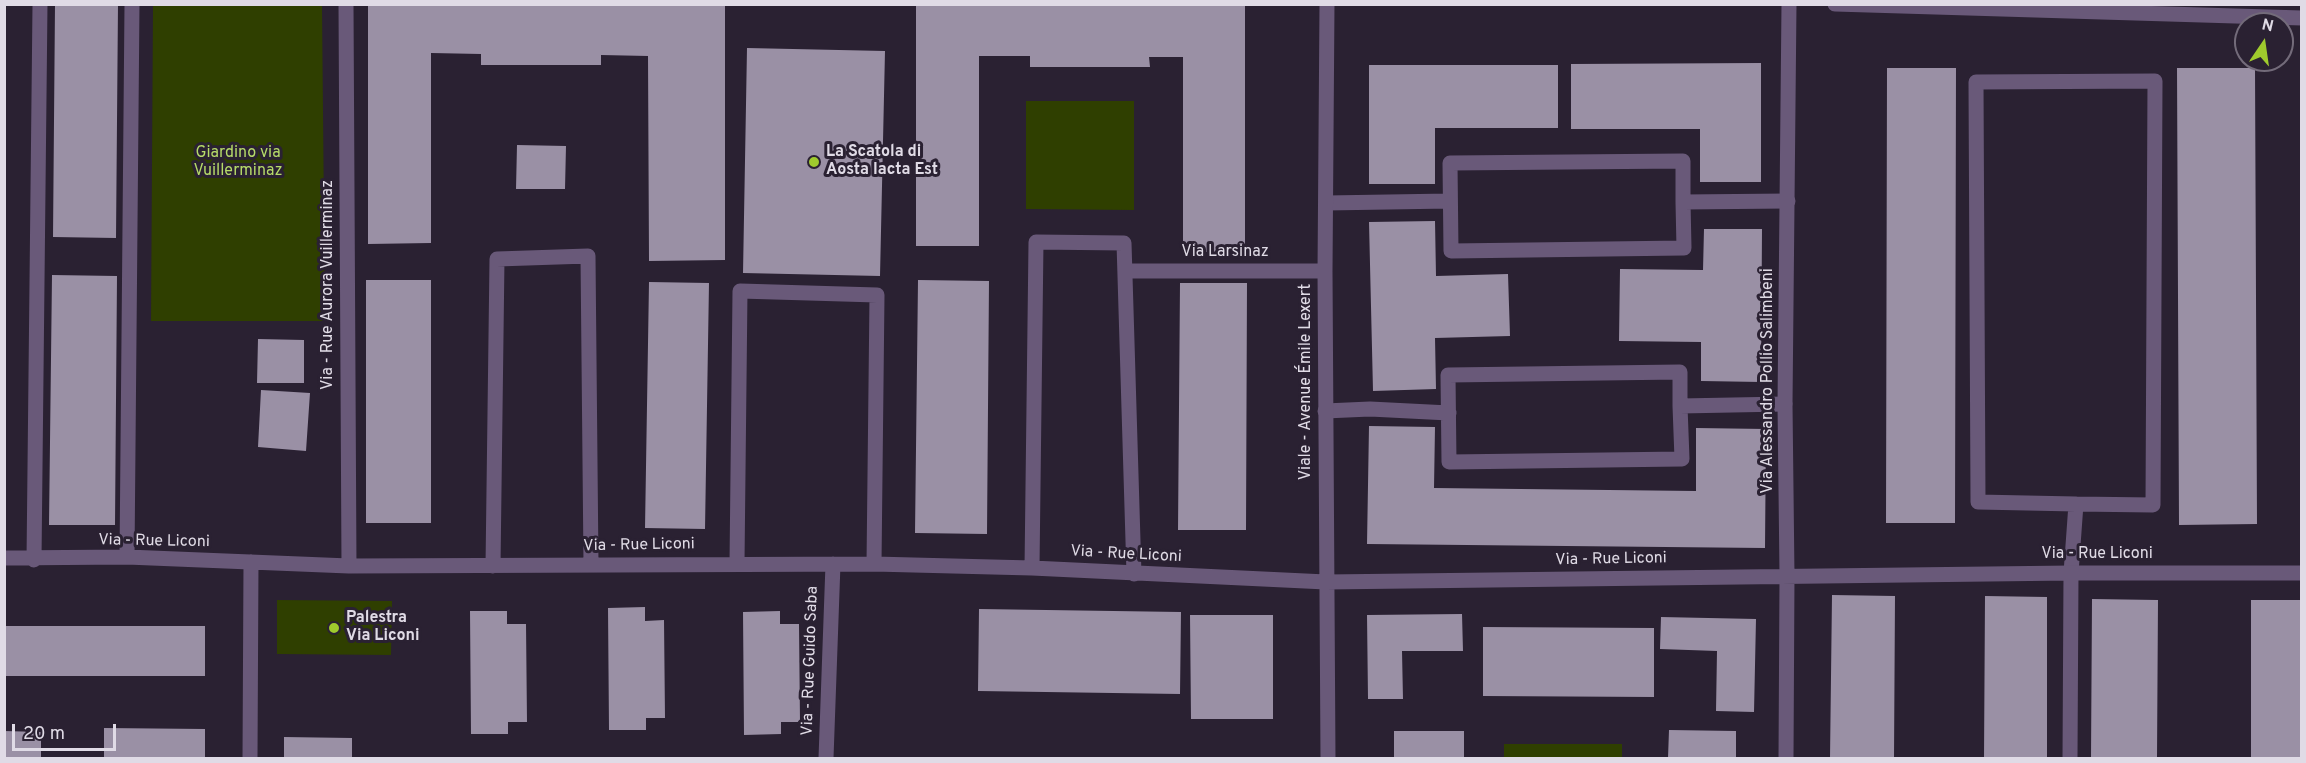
<!DOCTYPE html>
<meta charset="utf-8">
<style>
body{margin:0}
#map{position:relative;width:2306px;height:763px;overflow:hidden;background:#2a2132;font-family:Overpass,sans-serif}
canvas{display:block}
.frame{position:absolute;inset:0;border:6px solid #e0dbe6;pointer-events:none}
.north{position:absolute;left:2234px;top:12px;width:60px;height:60px;box-sizing:border-box;background:#2a2132;border:2px solid #736b7a;border-radius:50%;rotate:13deg;font-size:16px;font-weight:700;line-height:24px;text-align:center;color:#e0dbe6}
.north::after{content:'';display:block;margin:auto;width:21px;height:27px;background:#9fca2d;clip-path:polygon(50% 0,100% 100%,50% 72%,0 100%)}
.scale{position:absolute;left:12px;top:724px;width:104px;height:27px;box-sizing:border-box;border:3px solid #e0dbe6;border-top:0;padding-left:8px;font-size:18px;line-height:21px;white-space:nowrap;color:#e0dbe6;-webkit-text-stroke:4px #2a2132;paint-order:stroke}
</style>
<div id="map">
<canvas width="2306" height="763"></canvas>
<div class="frame"></div>
<div class="north">N</div>
<div class="scale">20 m</div>
</div>
<script>
const ctx = document.querySelector('canvas').getContext('2d');
ctx.lineJoin = 'round';
function fillPath(path, color) {
  ctx.fillStyle = color;
  ctx.fill(path, 'evenodd');
}
function toPath(rows) {
  const path = new Path2D();
  for (const r of rows) {
    path.moveTo(r[0], r[1]);
    for (let i = 2; i < r.length; i += 2) path.lineTo(r[i], r[i + 1]);
  }
  return path;
}
function stroke(path, color, width, dash) {
  ctx.strokeStyle = color;
  ctx.lineWidth = width;
  ctx.lineCap = dash ? 'butt' : 'round';
  ctx.setLineDash(dash || []);
  ctx.stroke(path);
}
function write(font, color, halo, rows, align = 'center') {
  ctx.font = font + ' Overpass,sans-serif';
  ctx.lineWidth = 6;
  ctx.setLineDash([]);
  ctx.textBaseline = 'middle';
  ctx.strokeStyle = halo;
  ctx.fillStyle = color;
  for (const [text, x, y, turn = 0] of rows) {
    ctx.save();
    ctx.translate(x, y);
    ctx.rotate((+turn || 0) * Math.PI / 180);
    ctx.textAlign = isNaN(turn) ? turn : align;
    if (halo) ctx.strokeText(text, 0, 0);
    ctx.fillText(text, 0, 0);
    ctx.restore();
  }
}
fillPath(toPath([
 [153,5,322,5,325,321,151,321],
 [1026,101,1134,101,1134,210,1026,209],
 [277,600,392,601,391,655,277,654],
 [1504,744,1622,744,1622,758,1504,758]
]), '#2f3f00');
fillPath(toPath([
 [55,4,118,4,116,238,53,237],
 [368,4,725,4,725,260,649,261,648,56,601,55,601,65,481,65,481,54,431,53,431,243,368,244],
 [916,4,1245,4,1245,252,1183,252,1183,57,1149,57,1150,67,1030,67,1030,56,979,56,979,246,916,246],
 [747,48,885,51,880,276,743,273],
 [1761,63,1761,182,1700,182,1700,129,1571,129,1571,64],
 [1369,65,1558,65,1558,128,1435,128,1435,184,1369,184],
 [1887,68,1956,68,1955,523,1886,523],
 [2177,68,2255,68,2257,524,2179,525],
 [517,145,566,146,565,189,516,189],
 [1435,221,1436,276,1508,274,1510,336,1435,338,1436,389,1373,391,1369,222],
 [1704,229,1762,229,1761,382,1701,381,1701,342,1619,341,1620,269,1703,270],
 [52,275,117,276,115,525,49,525],
 [366,280,431,280,431,523,366,523],
 [918,280,989,281,987,534,915,533],
 [649,282,709,283,705,529,645,528],
 [1180,283,1247,283,1246,530,1178,530],
 [258,339,304,340,304,383,257,383],
 [261,390,310,393,306,451,258,447],
 [1369,426,1435,427,1434,488,1696,491,1696,428,1766,429,1765,548,1367,544],
 [1832,595,1895,596,1894,758,1830,758],
 [1985,596,2047,597,2047,758,1984,758],
 [2092,599,2158,600,2157,758,2091,758],
 [2251,600,2302,600,2302,758,2251,758],
 [645,607,645,621,664,620,665,718,646,718,646,730,609,730,608,608],
 [979,609,1181,612,1180,694,978,691],
 [470,611,507,611,507,624,526,624,527,722,508,722,508,734,471,734],
 [780,611,780,624,799,624,800,722,781,722,781,734,744,735,743,612],
 [1462,614,1463,651,1402,651,1403,699,1368,699,1367,615],
 [1190,615,1273,615,1273,719,1191,719],
 [1661,617,1756,619,1754,712,1716,711,1717,651,1660,649],
 [4,626,205,626,205,676,4,676],
 [1483,627,1654,628,1654,697,1483,696],
 [104,728,205,729,205,758,104,758],
 [1669,730,1736,731,1736,758,1668,758],
 [4,731,41,732,41,758,4,758],
 [1394,731,1464,731,1464,758,1394,758],
 [284,737,352,738,352,758,284,758]
]), '#9a90a5');
stroke(toPath([
 [1683,202,1684,248,1451,251,1450,163,1683,161,1683,202,1788,201],
 [1326,203,1450,201],
 [1680,406,1682,459,1449,462,1448,375,1680,372,1680,406,1785,404],
 [1325,411,1370,409,1449,413],
 [2071,573,2076,504,2153,505,2155,81,1976,82,1978,502,2076,504]
]), '#695979', 15);
stroke(toPath([
 [346,4,349,566],
 [1327,4,1325,271,1328,758],
 [1835,4,2302,18],
 [1125,271,1325,271],
 [127,557,132,4],
 [4,558,127,557,349,566,874,564,1032,568,1326,582,2071,573,2302,573],
 [34,560,40,4],
 [737,563,740,291,877,295,874,564],
 [493,566,497,259,588,256,591,565],
 [1032,568,1036,242,1124,243,1134,574],
 [250,758,251,562],
 [826,758,833,564],
 [1786,758,1787,576,1785,404,1789,4],
 [2070,758,2071,573]
]), '#695979', 15);
for (const [x, y, r, color] of [
 [814,162,6,"#9fca2d"],
 [334,628,6,"#9fca2d"]
]) {
  const dot = new Path2D();
  dot.arc(x, y, r, 0, 2 * Math.PI);
  ctx.fillStyle = color;
  ctx.fill(dot);
  stroke(dot, '#2a2132', 2);
}
write('bold 16px', '#e0dbe6', '#2a2132', [
 ["La Scatola di",826,153],
 ["Aosta Iacta Est",826,171],
 ["Palestra",346,619],
 ["Via Liconi",346,637]
], 'left');
write('16px', '#b6db69', '#2a2132', [
 ["Giardino via",238,154],
 ["Vuillerminaz",238,172]
]);
write('16px', '#e0dbe6', '#2a2132', [
 ["Via Larsinaz",1225,253],
 ["Via - Rue Aurora Vuillerminaz",329,285,-90],
 ["Via Alessandro Pollio Salimbeni",1769,381,-90],
 ["Viale - Avenue Émile Lexert",1307,382,-90],
 ["Via - Rue Liconi",154,542,1],
 ["Via - Rue Liconi",639,546,-1],
 ["Via - Rue Liconi",1126,555,3],
 ["Via - Rue Liconi",2097,555],
 ["Via - Rue Liconi",1611,560,-1],
 ["Via - Rue Guido Saba",811,661,-88]
]);
</script>
